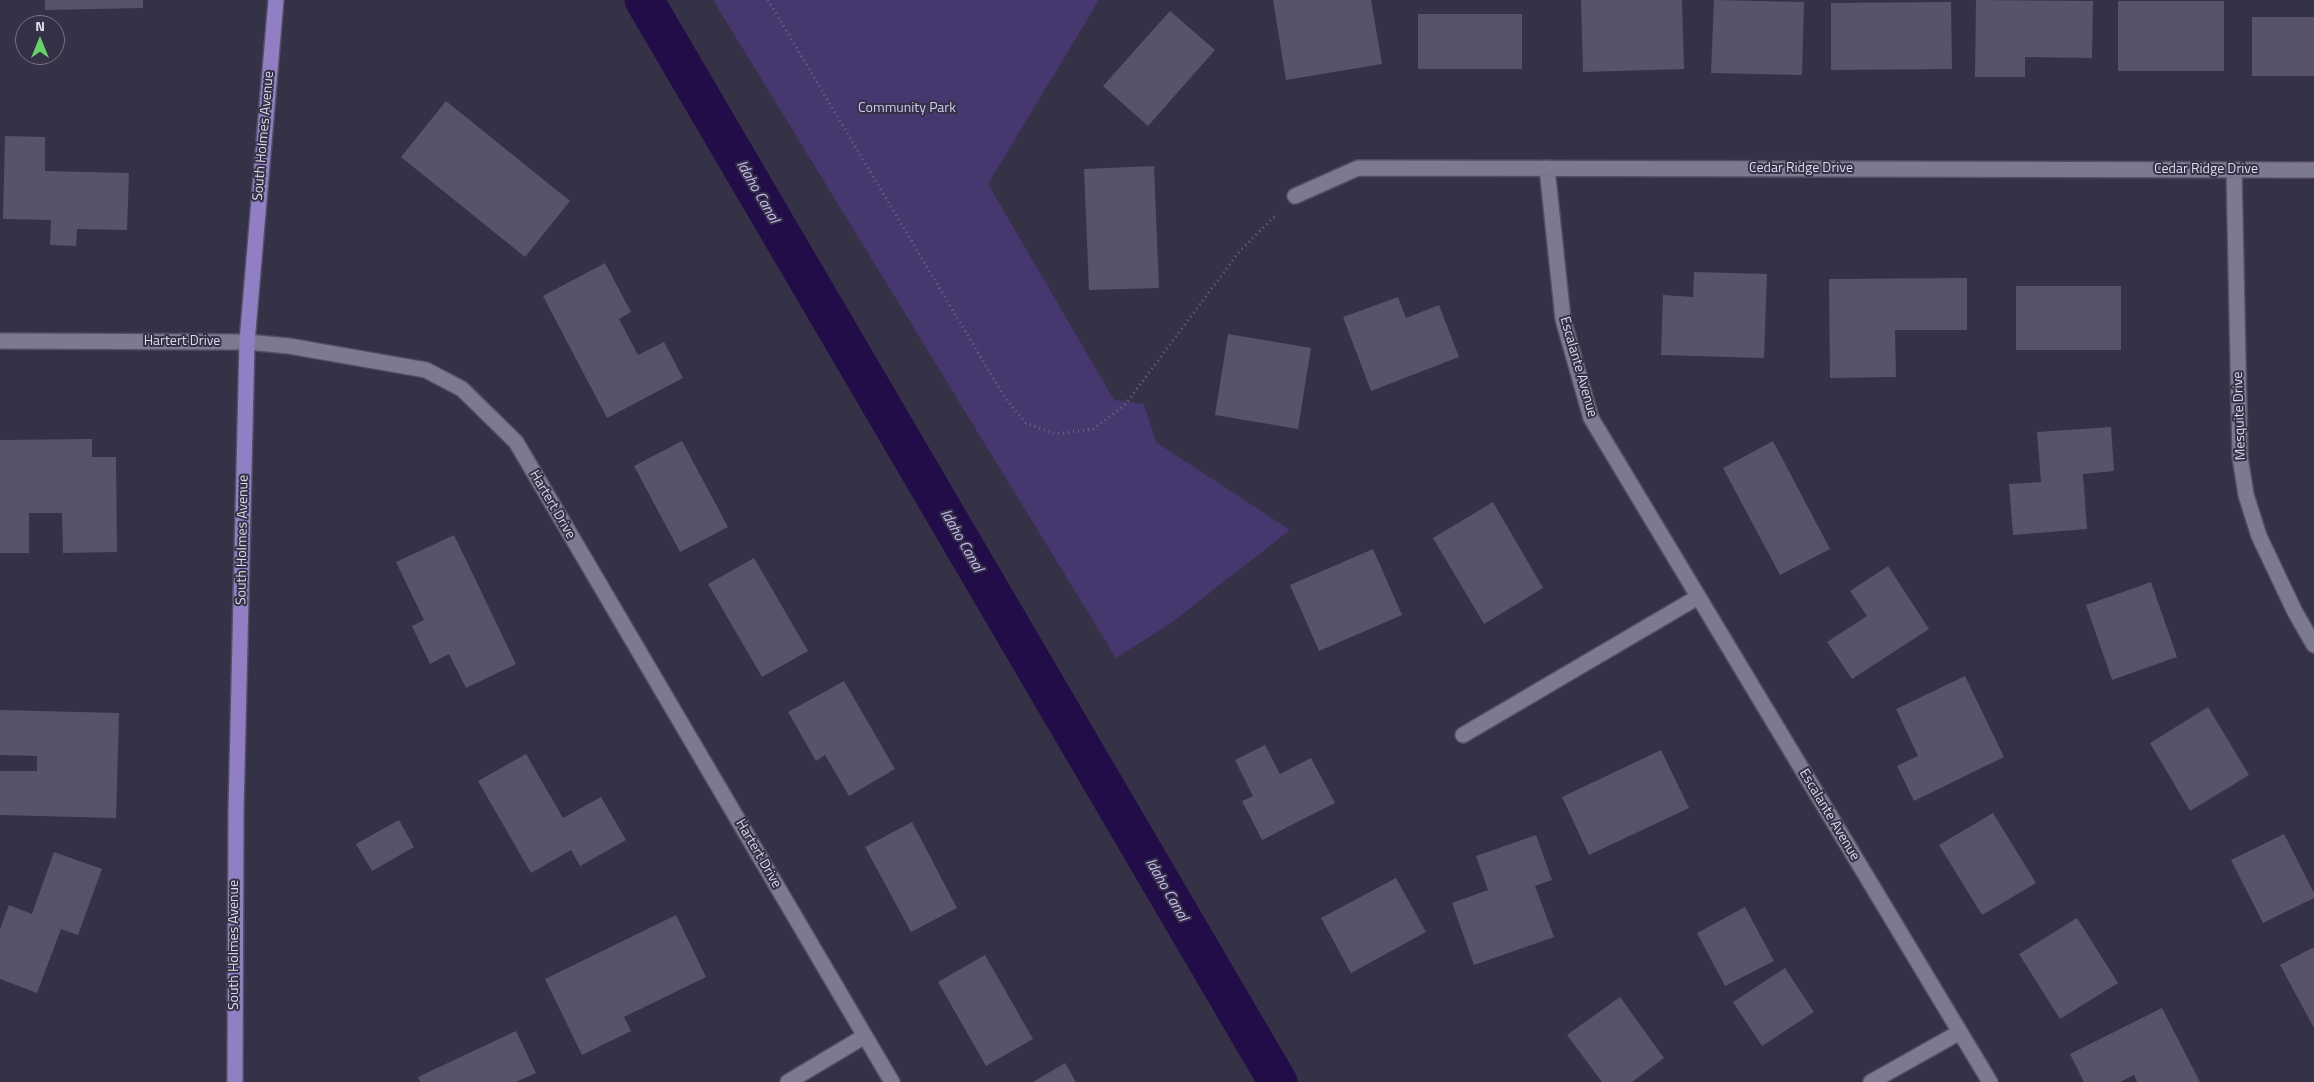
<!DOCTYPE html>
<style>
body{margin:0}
#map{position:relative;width:2314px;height:1082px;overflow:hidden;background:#353146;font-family:"Titillium Web",sans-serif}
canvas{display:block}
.north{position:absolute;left:15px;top:15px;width:50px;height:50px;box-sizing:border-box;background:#353146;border:1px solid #787587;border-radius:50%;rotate:0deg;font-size:14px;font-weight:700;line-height:20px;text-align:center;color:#dddbe9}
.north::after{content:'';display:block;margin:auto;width:18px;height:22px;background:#66d466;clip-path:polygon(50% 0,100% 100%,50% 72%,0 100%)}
</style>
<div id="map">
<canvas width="2314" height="1082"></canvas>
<div class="north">N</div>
</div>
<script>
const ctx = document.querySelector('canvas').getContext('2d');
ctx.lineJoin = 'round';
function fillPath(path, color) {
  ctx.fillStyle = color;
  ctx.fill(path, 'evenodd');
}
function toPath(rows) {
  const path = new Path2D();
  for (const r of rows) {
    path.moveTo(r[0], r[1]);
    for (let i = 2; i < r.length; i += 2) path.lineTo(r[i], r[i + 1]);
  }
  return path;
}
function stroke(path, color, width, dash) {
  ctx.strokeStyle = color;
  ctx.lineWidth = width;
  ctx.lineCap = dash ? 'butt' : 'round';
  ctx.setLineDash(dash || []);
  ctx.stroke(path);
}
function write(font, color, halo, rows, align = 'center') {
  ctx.font = font + ' "Titillium Web",sans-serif';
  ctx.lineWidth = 4;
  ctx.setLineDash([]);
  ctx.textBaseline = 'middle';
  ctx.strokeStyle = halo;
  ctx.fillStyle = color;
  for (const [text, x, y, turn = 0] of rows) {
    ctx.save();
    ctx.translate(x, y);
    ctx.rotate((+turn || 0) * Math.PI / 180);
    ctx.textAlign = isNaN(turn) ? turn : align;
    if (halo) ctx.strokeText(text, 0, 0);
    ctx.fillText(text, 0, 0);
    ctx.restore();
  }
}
fillPath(toPath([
 [713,0,1099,0,988,184,1114,400,1144,404,1156,442,1290,530,1171,623,1116,658]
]), '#46376f');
stroke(toPath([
 [644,0,1278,1082]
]), '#230d49', 39);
fillPath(toPath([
 [45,0,143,0,143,8,45,10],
 [1273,0,1371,0,1382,64,1286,80],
 [1581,0,1682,0,1684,69,1583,72],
 [1714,0,1804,2,1802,75,1711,73],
 [1976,0,2093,1,2092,58,2025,57,2025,77,1975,77],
 [2118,1,2224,1,2224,71,2118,71],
 [1951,2,1952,69,1831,70,1831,3],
 [1170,11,1215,50,1148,126,1103,86],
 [1418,14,1522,14,1522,69,1418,69],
 [2252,17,2314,17,2314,76,2252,76],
 [446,101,570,201,525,257,401,157],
 [5,136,45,137,45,171,129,173,127,230,77,229,76,246,50,245,51,220,3,219],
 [1154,166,1159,288,1089,290,1084,169],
 [605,263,631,312,619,319,638,355,664,342,683,378,607,418,543,296],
 [1694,272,1767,274,1764,358,1661,355,1663,295,1693,297],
 [1967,278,1967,330,1895,330,1896,377,1830,378,1829,279],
 [2016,286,2121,286,2121,350,2016,350],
 [1398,297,1406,318,1439,305,1459,357,1371,391,1343,317],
 [1228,334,1311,348,1298,429,1215,415],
 [2111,427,2114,471,2083,474,2087,529,2013,535,2009,484,2041,482,2037,432],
 [92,439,92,457,116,457,117,552,63,553,62,513,29,513,29,553,0,553,0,440],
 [682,441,728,527,680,552,634,466],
 [1773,441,1830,549,1780,575,1723,468],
 [1493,502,1543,588,1484,624,1433,538],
 [454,535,516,664,466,688,449,654,430,664,412,626,424,620,396,562],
 [1373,549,1402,615,1319,651,1290,585],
 [754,558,808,651,762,677,708,584],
 [1888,566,1929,629,1852,679,1827,642,1867,616,1850,591],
 [2151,582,2177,657,2112,680,2086,605],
 [1965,676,2004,757,1914,801,1897,766,1918,756,1896,709],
 [844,681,895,769,849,796,825,755,816,761,788,712],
 [2208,707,2249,775,2190,811,2150,743],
 [0,710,119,713,116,818,0,815,0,771,37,771,37,756,0,755],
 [1265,745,1280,774,1311,758,1335,803,1262,840,1242,801,1253,796,1235,760],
 [1661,750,1689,808,1589,855,1562,797],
 [526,754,563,818,601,797,626,840,580,866,571,850,531,873,478,781],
 [1993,813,2036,883,1982,915,1939,845],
 [399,820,414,847,372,871,356,844],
 [912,822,957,908,911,932,865,847],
 [2284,834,2314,893,2314,898,2263,923,2231,860],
 [1536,835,1552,880,1535,886,1554,937,1474,965,1452,903,1488,890,1476,856],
 [54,852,102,869,78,935,61,929,37,993,0,979,0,929,9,905,32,914],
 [1396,878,1426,932,1351,973,1321,918],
 [1745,907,1774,961,1725,986,1697,933],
 [676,915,706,977,624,1017,631,1031,582,1055,545,979],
 [2077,918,2118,983,2060,1019,2019,954],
 [2314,947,2314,1028,2280,965],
 [985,955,1033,1039,986,1066,938,982],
 [1785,968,1814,1012,1762,1046,1733,1002],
 [1620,997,1664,1058,1632,1082,1602,1082,1567,1035],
 [2162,1008,2200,1082,2137,1082,2134,1075,2120,1082,2084,1082,2070,1054],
 [516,1031,536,1073,516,1082,420,1082,418,1077],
 [1065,1063,1076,1082,1033,1082]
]), '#58536a');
const minor = toPath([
 [1547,168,1563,319,1591,418,1990,1082],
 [2234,170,2240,457,2246,495,2259,536,2295,612,2314,645],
 [1295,196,1358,168,2314,170],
 [0,341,247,342,289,346,426,370,462,389,516,442,892,1082],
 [1463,735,1698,597],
 [788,1082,865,1036],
 [1871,1082,1960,1032]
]);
const major = toPath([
 [235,1082,236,811,247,342,276,0]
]);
stroke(minor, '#534f61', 18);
stroke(major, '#534f61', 18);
stroke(toPath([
 [768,0,1005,398,1026,423,1055,434,1093,429,1124,406,1239,252,1277,214]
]), '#6b687a', 3, [1, 4]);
stroke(minor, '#7d7991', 15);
stroke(major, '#907fc5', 15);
write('14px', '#d1caf0', '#353146', [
 ["Community Park",907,109]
]);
write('14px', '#dddbe9', '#353146', [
 ["South Holmes Avenue",264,136,-85],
 ["Cedar Ridge Drive",1801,169],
 ["Cedar Ridge Drive",2206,170],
 ["Hartert Drive",182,342],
 ["Escalante Avenue",1578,367,74],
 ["Mesquite Drive",2240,416,-92],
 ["Hartert Drive",552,505,60],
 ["South Holmes Avenue",243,540,-89],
 ["Escalante Avenue",1829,815,59],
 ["Hartert Drive",758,854,60],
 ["South Holmes Avenue",235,945,-90]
]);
write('italic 15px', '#c6bbf3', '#353146', [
 ["Idaho Canal",757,192,60],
 ["Idaho Canal",961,541,60],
 ["Idaho Canal",1166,890,60]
]);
</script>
